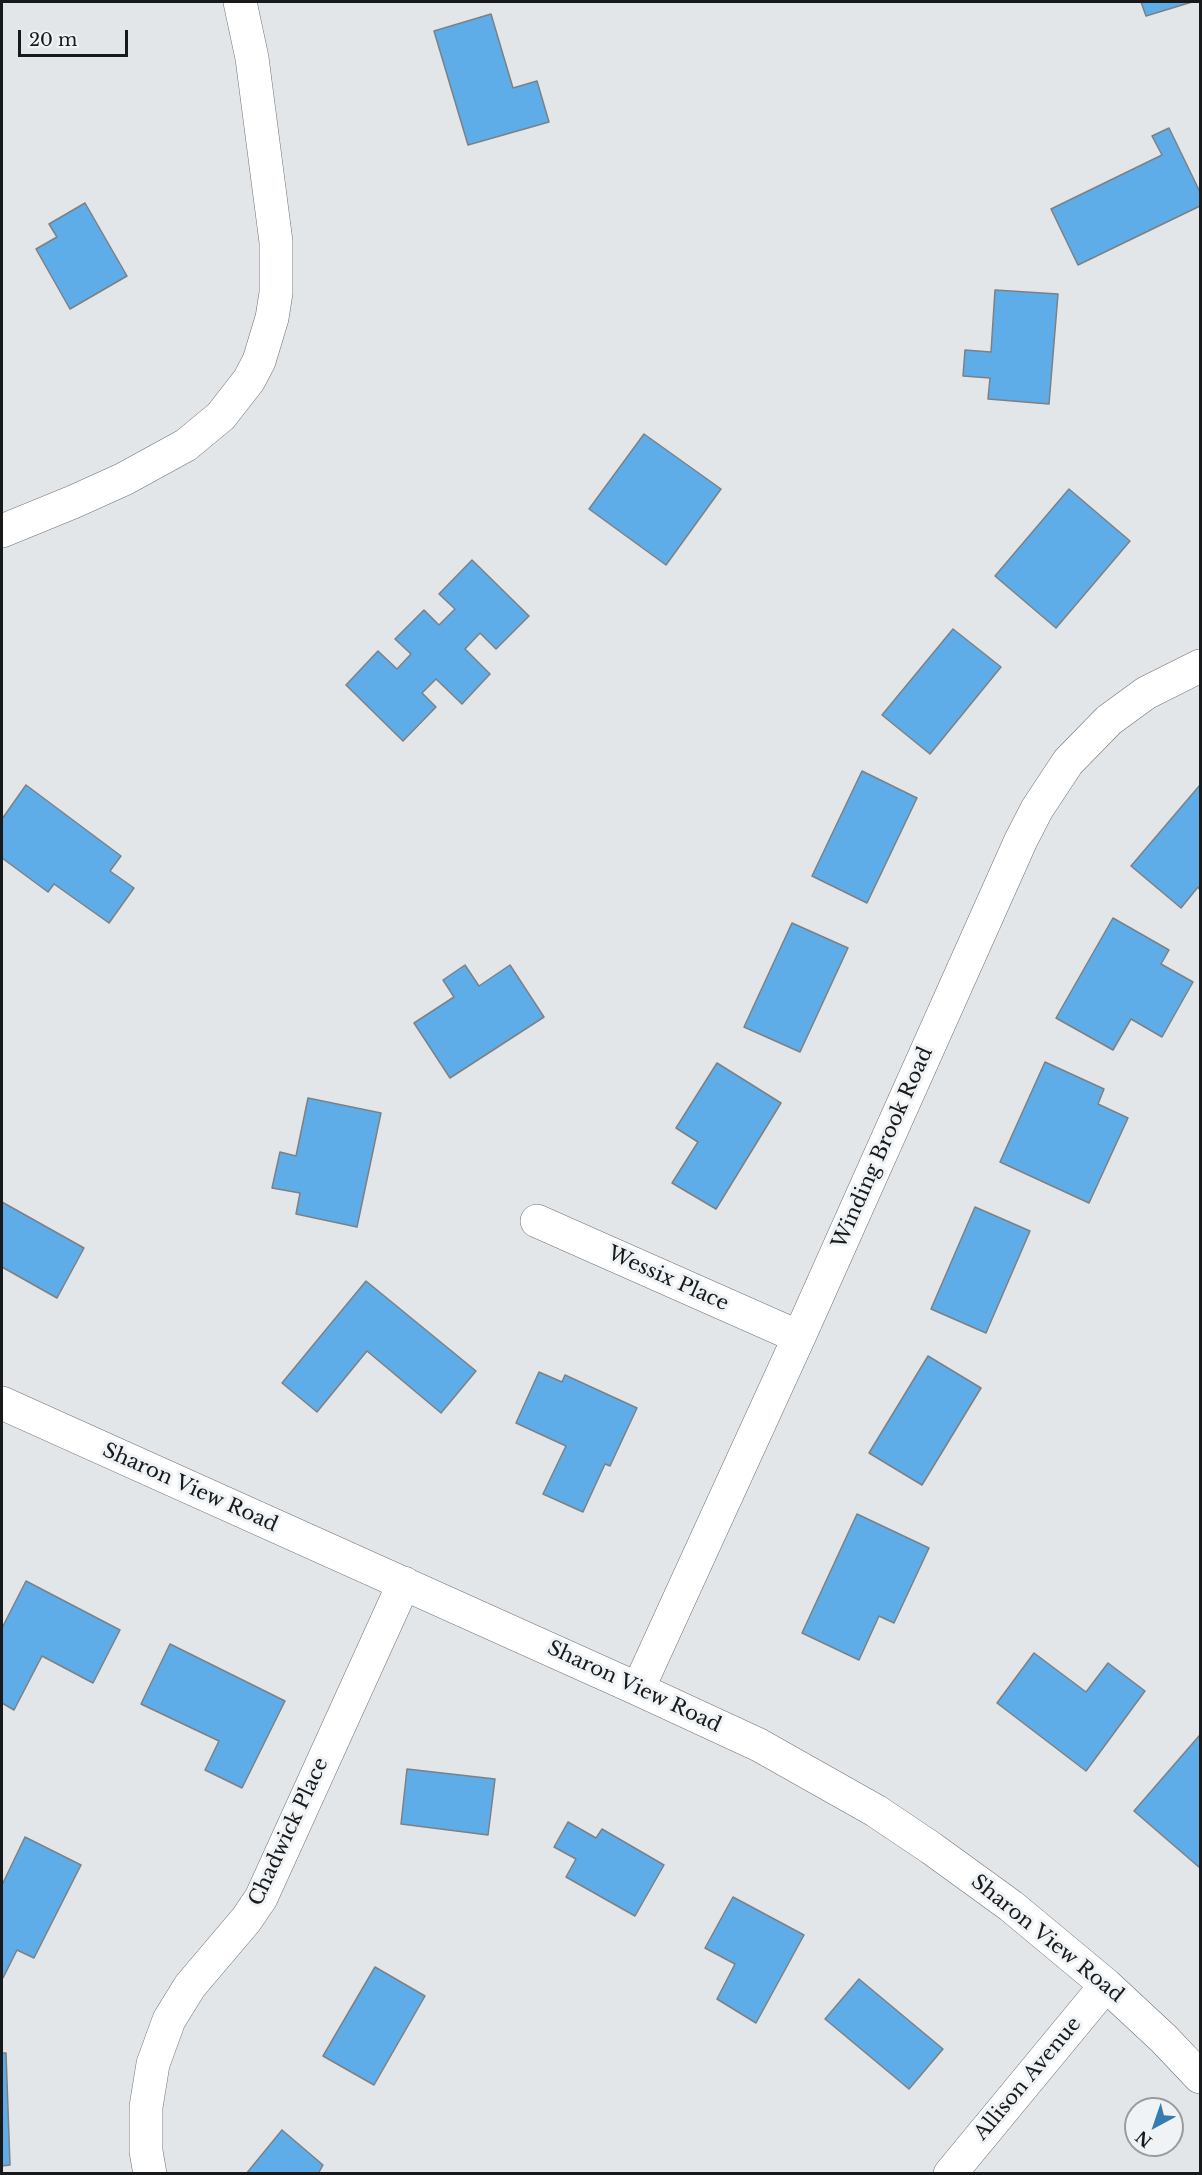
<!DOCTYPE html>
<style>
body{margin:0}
#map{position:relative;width:1202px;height:2175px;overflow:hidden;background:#e2e6e9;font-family:"Libre Baskerville",serif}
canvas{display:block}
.frame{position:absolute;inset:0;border:3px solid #17191a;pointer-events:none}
.north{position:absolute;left:1124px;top:2097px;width:60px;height:60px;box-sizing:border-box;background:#eff3f6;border:2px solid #999c9e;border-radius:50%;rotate:220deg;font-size:16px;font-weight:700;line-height:24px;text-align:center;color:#17191a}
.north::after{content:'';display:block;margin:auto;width:21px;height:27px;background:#367cb1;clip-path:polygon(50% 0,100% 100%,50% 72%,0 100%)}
.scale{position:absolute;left:18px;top:30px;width:110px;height:27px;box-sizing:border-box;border:3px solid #17191a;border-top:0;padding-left:8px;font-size:18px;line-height:21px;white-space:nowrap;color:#17191a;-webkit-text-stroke:4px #eff3f6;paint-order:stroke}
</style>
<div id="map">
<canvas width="1202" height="2175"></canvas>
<div class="frame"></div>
<div class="north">N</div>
<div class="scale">20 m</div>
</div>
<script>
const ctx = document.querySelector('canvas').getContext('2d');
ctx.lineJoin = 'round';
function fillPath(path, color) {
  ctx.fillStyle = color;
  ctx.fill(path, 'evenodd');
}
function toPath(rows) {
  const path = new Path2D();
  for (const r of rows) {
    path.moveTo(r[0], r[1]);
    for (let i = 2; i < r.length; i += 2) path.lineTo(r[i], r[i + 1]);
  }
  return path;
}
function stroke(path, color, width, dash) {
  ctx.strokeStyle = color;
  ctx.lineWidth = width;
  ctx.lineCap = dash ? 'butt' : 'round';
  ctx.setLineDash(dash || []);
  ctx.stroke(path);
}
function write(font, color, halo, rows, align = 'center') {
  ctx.font = font + ' "Libre Baskerville",serif';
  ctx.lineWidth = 6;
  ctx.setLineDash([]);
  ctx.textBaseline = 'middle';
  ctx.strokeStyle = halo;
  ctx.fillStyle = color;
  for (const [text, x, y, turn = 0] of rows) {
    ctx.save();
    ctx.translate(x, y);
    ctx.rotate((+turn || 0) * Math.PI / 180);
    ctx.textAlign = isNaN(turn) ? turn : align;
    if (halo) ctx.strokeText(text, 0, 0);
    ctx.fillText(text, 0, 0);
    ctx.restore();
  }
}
const building = toPath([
 [1141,2,1192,2,1146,16,1141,2],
 [491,14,513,88,537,81,549,122,468,145,434,31,491,14],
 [1169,128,1200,192,1200,206,1078,265,1051,209,1162,155,1152,136,1169,128],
 [85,203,127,276,70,309,36,249,57,237,49,224,85,203],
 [995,290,1058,294,1049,404,988,399,990,378,963,376,965,350,991,352,995,290],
 [644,434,721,489,666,565,589,509,644,434],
 [1069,489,1130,541,1056,628,995,576,1069,489],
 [472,560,529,616,496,649,480,633,465,649,490,674,462,704,436,679,422,693,436,707,403,741,346,685,378,651,397,669,411,654,395,639,424,610,439,625,455,609,439,594,472,560],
 [953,629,1001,667,930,754,882,715,953,629],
 [862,771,917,798,867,903,812,876,862,771],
 [26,785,121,856,110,871,134,888,109,923,54,884,48,892,2,858,2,819,26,785],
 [1200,785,1200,890,1198,887,1181,908,1131,866,1200,785],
 [1113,918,1169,950,1161,964,1193,982,1162,1037,1131,1019,1113,1050,1056,1018,1113,918],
 [792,923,848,948,800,1052,744,1027,792,923],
 [465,965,479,986,510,965,544,1017,450,1078,414,1023,454,997,443,980,465,965],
 [1045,1062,1104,1089,1098,1104,1128,1118,1089,1203,1000,1162,1045,1062],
 [717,1063,781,1103,716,1209,672,1183,698,1142,676,1128,717,1063],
 [308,1098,381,1113,357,1227,296,1214,300,1193,272,1188,280,1152,296,1156,308,1098],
 [2,1202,84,1248,57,1298,2,1267,2,1202],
 [975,1207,1030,1231,986,1333,931,1309,975,1207],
 [366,1281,476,1371,441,1413,367,1351,317,1412,282,1383,366,1281],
 [928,1356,981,1388,922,1485,869,1453,928,1356],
 [539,1372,562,1382,565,1375,637,1408,610,1466,605,1464,583,1512,543,1494,566,1446,516,1423,539,1372],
 [857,1514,929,1548,894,1623,879,1616,859,1660,802,1633,857,1514],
 [26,1581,120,1630,93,1683,42,1656,14,1710,2,1703,2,1628,26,1581],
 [170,1644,285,1701,242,1788,205,1770,219,1741,141,1704,170,1644],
 [1034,1653,1086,1692,1108,1663,1145,1691,1086,1771,997,1703,1034,1653],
 [1199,1736,1200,1737,1200,1868,1134,1811,1199,1736],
 [407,1769,495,1779,488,1835,401,1824,407,1769],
 [568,1822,596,1838,602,1829,664,1865,635,1916,566,1877,576,1859,554,1847,568,1822],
 [25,1837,81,1865,34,1958,17,1950,3,1978,2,1977,2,1885,25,1837],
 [733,1897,804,1935,756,2023,717,1999,735,1964,705,1948,733,1897],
 [375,1967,425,1996,374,2085,323,2056,375,1967],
 [859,1979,943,2049,909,2089,825,2019,859,1979],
 [2,2053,6,2053,10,2165,2,2166,2,2053],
 [282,2130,323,2165,318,2174,246,2174,282,2130]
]);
fillPath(building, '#5eade9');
stroke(building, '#7d8083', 1.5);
const minor = toPath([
 [2,531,73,502,124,479,186,445,221,416,249,380,259,361,272,318,276,293,276,242,252,58,240,2],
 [537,1221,799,1337],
 [2,1403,638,1689,759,1745,876,1811,931,1848,1011,1906,1106,1985,1164,2039,1200,2077],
 [638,1689,799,1337,1021,840,1037,809,1068,762,1109,720,1146,693,1200,666],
 [150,2174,146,2151,146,2107,153,2064,169,2020,190,1986,246,1920,261,1898,404,1583],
 [950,2174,1106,1985]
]);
stroke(minor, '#6e7174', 34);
stroke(minor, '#fff', 33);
write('20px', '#17191a', '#eff3f6', [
 ["Winding Brook Road",883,1148,-66],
 ["Wessix Place",668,1279,24],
 ["Sharon View Road",190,1488,24],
 ["Sharon View Road",634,1687,25],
 ["Chadwick Place",289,1832,-65],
 ["Sharon View Road",1047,1939,39],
 ["Allison Avenue",1028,2079,-50]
]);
</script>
